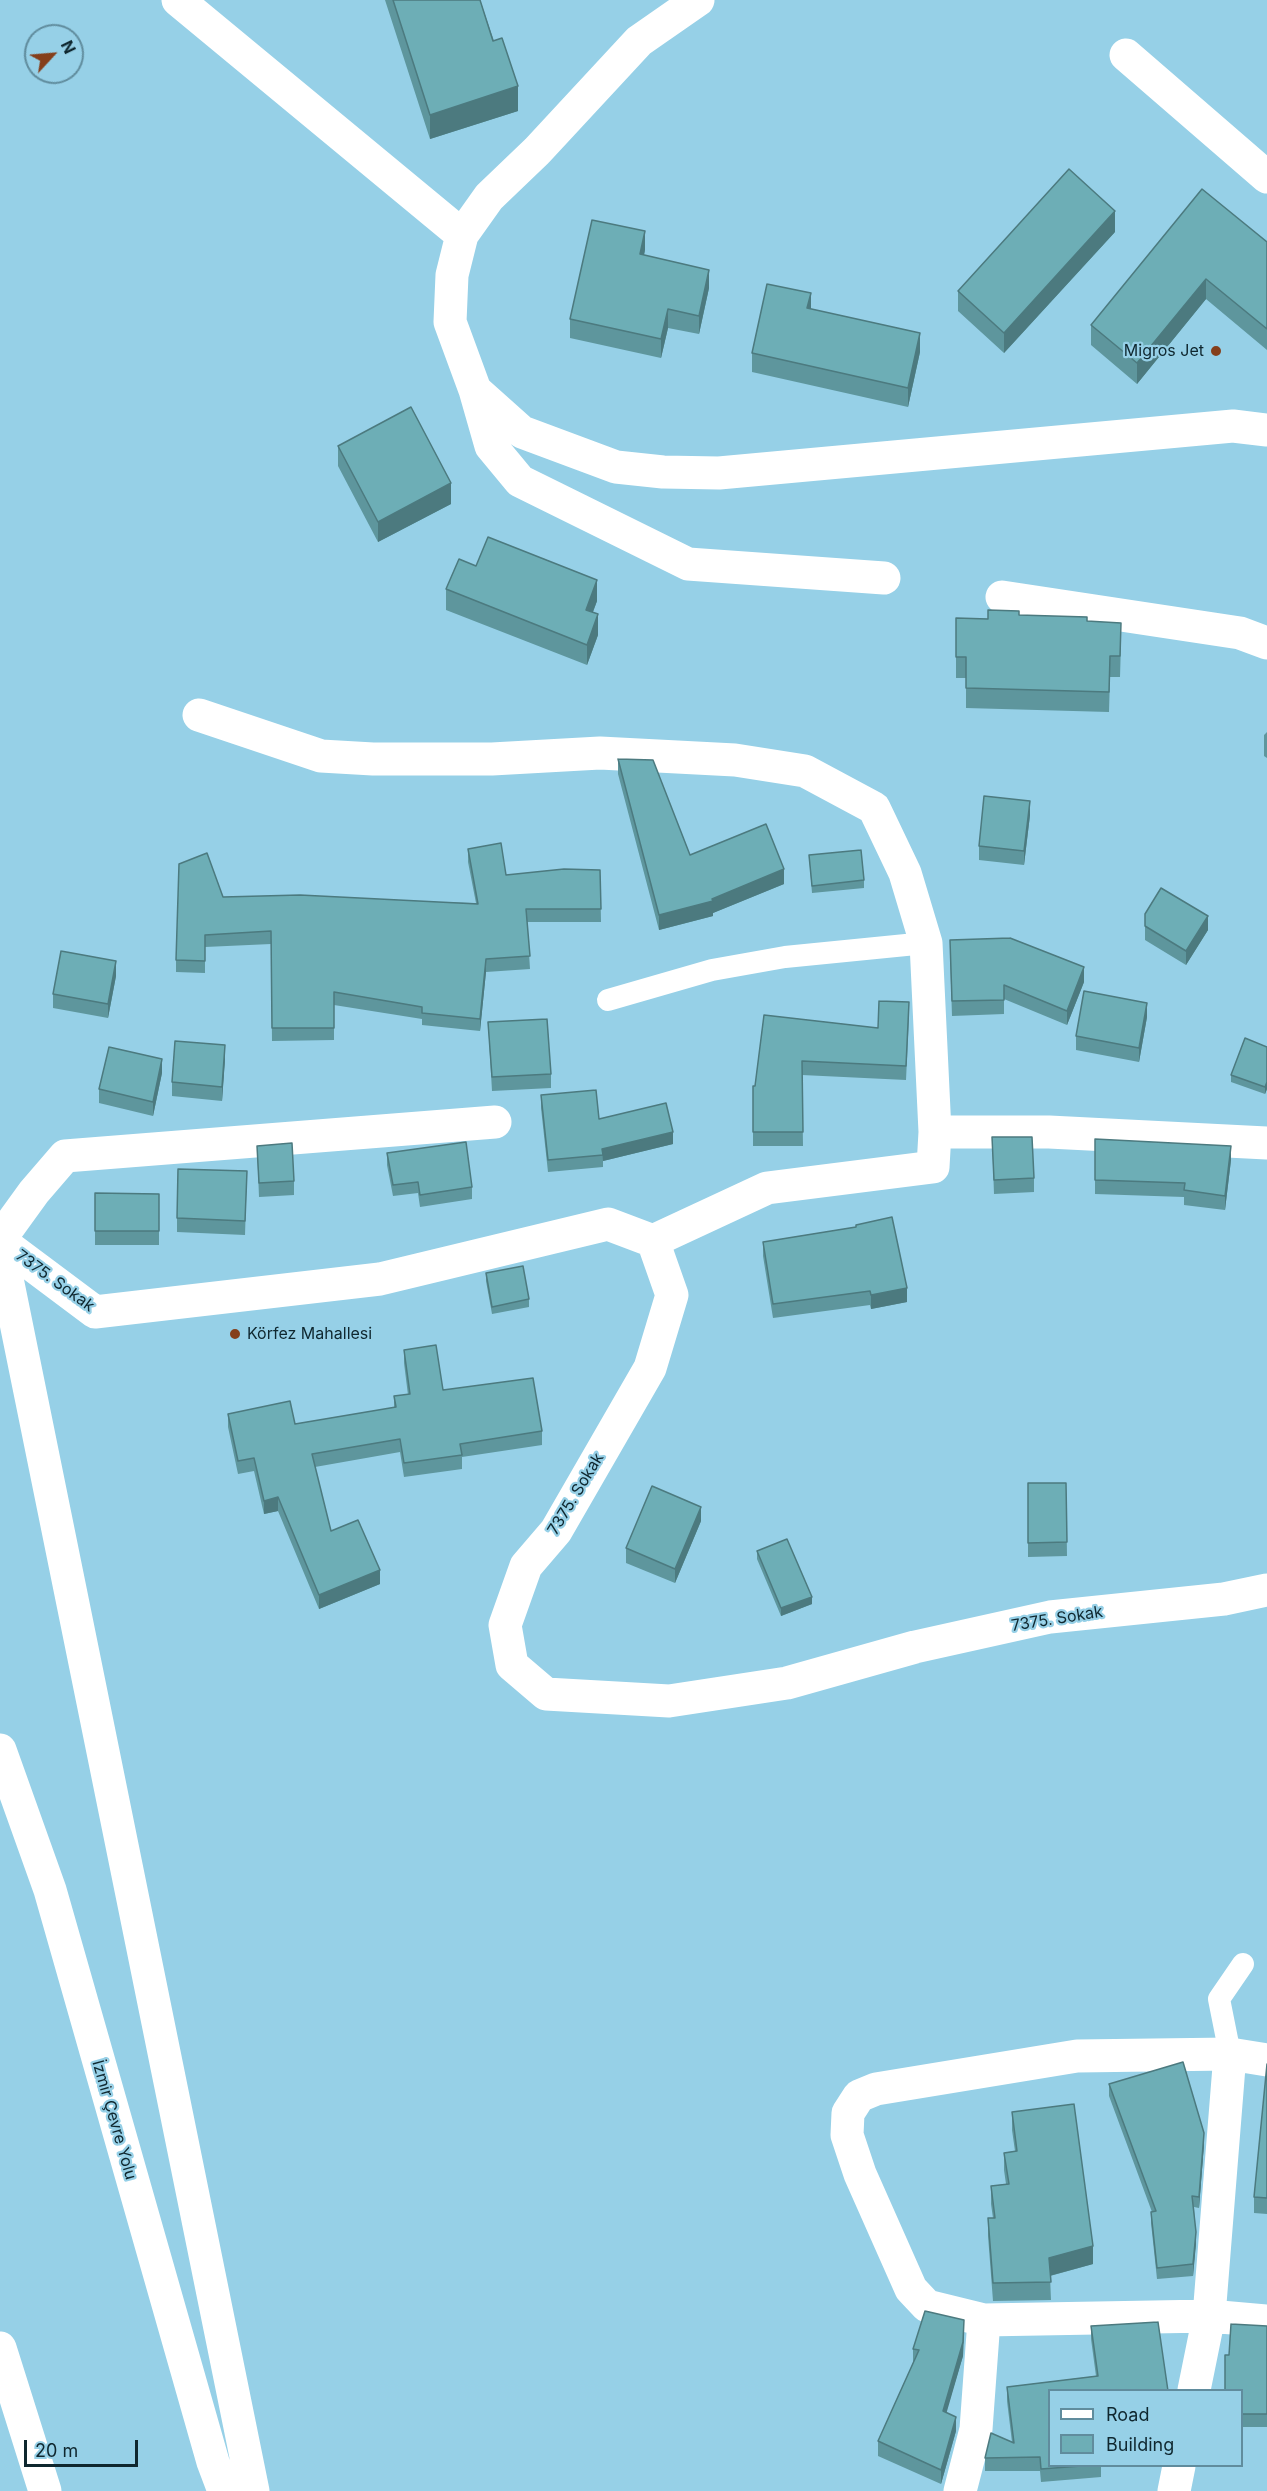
<!DOCTYPE html>
<meta charset="utf-8">
<style>
body{margin:0}
#map{position:relative;width:1267px;height:2491px;overflow:hidden;background:#96d0e7;font-family:Inter,sans-serif}
canvas{display:block}
.legend{position:absolute;left:1048px;top:2389px;width:195px;height:78px;box-sizing:border-box;background:#96d0e7;border:2px solid #608c9d;margin:0;padding:8px 10px;list-style:none;font-size:18px;color:#0f272f}
.legend li{display:flex;align-items:center;gap:12px;height:30px}
.legend b{width:30px;border:2px solid #608c9d}
.north{position:absolute;left:24px;top:24px;width:60px;height:60px;box-sizing:border-box;background:#96d0e7;border:2px solid #608c9d;border-radius:50%;rotate:64deg;font-size:16px;font-weight:700;line-height:24px;text-align:center;color:#0f272f}
.north::after{content:'';display:block;margin:auto;width:21px;height:27px;background:#853f1b;clip-path:polygon(50% 0,100% 100%,50% 72%,0 100%)}
.scale{position:absolute;left:24px;top:2440px;width:114px;height:27px;box-sizing:border-box;border:3px solid #0f272f;border-top:0;padding-left:8px;font-size:18px;line-height:21px;white-space:nowrap;color:#0f272f;-webkit-text-stroke:4px #96d0e7;paint-order:stroke}
</style>
<div id="map">
<canvas width="1267" height="2491"></canvas>
<ul class="legend">
<li><b style="height:8px;background:#fff"></b>Road</li>
<li><b style="height:16px;background:#6daeb6"></b>Building</li>
</ul>
<div class="north">N</div>
<div class="scale">20 m</div>
</div>
<script>
const ctx = document.querySelector('canvas').getContext('2d');
ctx.lineJoin = 'round';
function toPath(rows) {
  const path = new Path2D();
  for (const r of rows) {
    path.moveTo(r[0], r[1]);
    for (let i = 2; i < r.length; i += 2) path.lineTo(r[i], r[i + 1]);
  }
  return path;
}
function stroke(path, color, width, dash) {
  ctx.strokeStyle = color;
  ctx.lineWidth = width;
  ctx.lineCap = dash ? 'butt' : 'round';
  ctx.setLineDash(dash || []);
  ctx.stroke(path);
}
function fillPath(path, color) {
  ctx.fillStyle = color;
  ctx.fill(path, 'evenodd');
}
function write(font, color, halo, rows, align = 'center') {
  ctx.font = font + ' Inter,sans-serif';
  ctx.lineWidth = 4.5;
  ctx.setLineDash([]);
  ctx.textBaseline = 'middle';
  ctx.strokeStyle = halo;
  ctx.fillStyle = color;
  for (const [text, x, y, turn = 0] of rows) {
    ctx.save();
    ctx.translate(x, y);
    ctx.rotate((+turn || 0) * Math.PI / 180);
    ctx.textAlign = isNaN(turn) ? turn : align;
    if (halo) ctx.strokeText(text, 0, 0);
    ctx.fillText(text, 0, 0);
    ctx.restore();
  }
}
stroke(toPath([
 [608,1000,712,970,785,957,926,943],
 [1230,2054,1219,1999,1243,1964]
]), '#fff', 22);
stroke(toPath([
 [178,0,462,235],
 [698,0,639,41,537,151,489,197,462,235,452,275,450,322,475,390,522,432,616,467,663,472,719,473,1233,426,1267,430],
 [1126,55,1267,177],
 [475,390,491,446,520,481,688,564,884,578],
 [1002,597,1240,633,1267,643],
 [199,715,321,756,373,759,492,759,600,753,735,760,805,771,874,808,905,873,926,943,935,1132,933,1167,767,1188,653,1241],
 [935,1132,1049,1132,1267,1143],
 [0,1239,34,1192,65,1156,495,1122],
 [1267,2060,1230,2054,1077,2056,876,2089,859,2096,848,2113,847,2135,860,2174,911,2289,927,2306,984,2320,1209,2316,1267,2321],
 [1194,2390,1209,2316,1230,2054],
 [960,2491,976,2429,984,2320],
 [1174,2491,1179,2466]
]), '#fff', 33);
stroke(toPath([
 [0,1241,95,1312,380,1279,608,1224,653,1241,672,1295,650,1368,556,1531,526,1566,505,1625,512,1665,546,1694,669,1701,787,1683,915,1647,1050,1617,1224,1599,1267,1590]
]), '#fff', 33);
stroke(toPath([
 [0,1244,253,2491],
 [0,1750,50,1890,213,2462,224,2491],
 [0,2348,45,2491]
]), '#fff', 33);
fillPath(toPath([
 [385,0,480,0,518,111,430,139],
 [1115,232,1004,353,958,311,958,291],
 [1267,242,1267,350,1206,299,1137,384,1091,345,1091,325],
 [645,250,644,255,709,288,699,334,668,328,661,358,570,338,570,319],
 [811,309,920,352,908,407,752,372,752,353],
 [338,446,451,504,378,542,338,466],
 [476,566,597,601,593,612,598,635,587,665,446,610,446,589],
 [1019,615,1087,621,1121,643,1120,677,1110,677,1109,712,966,708,966,678,956,678,956,618,988,619],
 [1267,732,1267,758,1264,756,1264,735],
 [618,759,690,855,784,884,713,913,713,916,659,930,618,774],
 [1030,815,1024,865,979,860,979,846],
 [468,849,506,875,600,870,601,922,527,922,530,969,486,972,480,1031,422,1025,422,1019,334,1005,334,1040,272,1041,271,944,205,947,205,973,176,972,176,960,223,897,476,903,468,862],
 [809,855,864,880,864,888,812,893],
 [1145,914,1208,930,1186,965,1145,940],
 [950,954,1084,982,1067,1025,1004,999,1004,1014,952,1016],
 [116,976,108,1018,53,1008,53,994],
 [764,1015,878,1028,909,1016,906,1080,802,1075,803,1146,753,1146,753,1086,755,1086],
 [1147,1017,1139,1062,1076,1050,1076,1036],
 [488,1022,551,1074,551,1088,492,1091],
 [1267,1047,1267,1089,1265,1094,1231,1082,1231,1075],
 [225,1059,222,1101,172,1096,172,1082],
 [162,1073,153,1116,99,1103,99,1089],
 [541,1095,599,1119,673,1144,603,1161,603,1167,548,1172,541,1108],
 [992,1137,1034,1178,1034,1192,994,1194],
 [1095,1139,1231,1160,1225,1210,1184,1205,1184,1197,1095,1194],
 [257,1146,294,1181,294,1195,259,1197],
 [387,1153,472,1187,472,1199,420,1207,418,1193,393,1196,387,1165],
 [247,1171,245,1235,177,1232,177,1218],
 [95,1193,159,1194,159,1245,95,1245],
 [856,1225,907,1302,871,1309,870,1305,773,1318,763,1256,763,1242,856,1227],
 [486,1273,529,1299,529,1307,492,1314,486,1281],
 [404,1350,443,1390,542,1431,542,1445,462,1457,462,1469,404,1477,400,1452,315,1467,331,1531,380,1584,319,1609,278,1511,264,1514,254,1471,238,1474,228,1427,228,1414,295,1424,394,1408,394,1396,408,1395,404,1363],
 [1028,1483,1066,1483,1067,1556,1028,1557],
 [701,1521,675,1583,626,1563,626,1548],
 [757,1551,812,1604,781,1616,757,1559],
 [1267,2064,1267,2214,1254,2213,1254,2197],
 [1109,2084,1204,2144,1199,2208,1194,2207,1196,2243,1193,2276,1157,2279,1151,2223,1151,2212,1152,2212,1109,2096],
 [1012,2112,1093,2264,1050,2276,1051,2300,993,2301,988,2236,988,2218,993,2218,991,2204,991,2186,1006,2184,1004,2170,1004,2153,1015,2151,1012,2130],
 [1091,2326,1168,2391,1050,2391,1050,2466,1101,2466,1101,2477,1041,2482,1040,2471,985,2471,985,2458,1012,2442,1007,2401,1007,2387,1096,2376,1091,2339],
 [1267,2326,1267,2427,1242,2427,1242,2391,1229,2355],
 [964,2334,963,2356,946,2412,956,2431,941,2484,878,2456,878,2441,913,2363,913,2349]
]), '#5e969d');
fillPath(toPath([
 [518,86,518,111,430,139,430,115],
 [1115,211,1115,232,1004,353,1004,333],
 [645,231,645,250,640,273,640,254],
 [709,270,709,288,699,334,699,316],
 [1206,279,1206,299,1137,384,1137,363],
 [811,293,811,312,807,308],
 [668,309,668,328,661,358,661,339],
 [920,333,920,352,908,407,908,388],
 [451,483,451,504,378,542,378,522],
 [597,580,597,601,586,630,586,610],
 [598,614,598,635,587,665,587,645],
 [1030,801,1030,815,1024,865,1024,851],
 [784,869,784,884,713,913,713,916,659,930,659,915,712,899],
 [1208,916,1208,930,1186,965,1186,951],
 [486,959,486,972,480,1031,480,1019],
 [116,961,116,976,108,1018,108,1004],
 [1084,967,1084,982,1067,1025,1067,1011],
 [1147,1003,1147,1017,1139,1062,1139,1048],
 [225,1045,225,1059,222,1101,222,1087],
 [162,1059,162,1073,153,1116,153,1102],
 [1267,1082,1267,1089,1265,1094,1265,1087],
 [673,1132,673,1144,603,1161,602,1149],
 [1231,1146,1231,1160,1225,1210,1225,1196],
 [907,1288,907,1302,871,1309,871,1295],
 [278,1497,278,1511,264,1514,264,1501],
 [701,1507,701,1521,675,1583,675,1569],
 [380,1570,380,1584,319,1609,319,1595],
 [812,1597,812,1604,781,1616,781,1608],
 [1204,2133,1204,2144,1199,2208,1199,2197],
 [1196,2232,1196,2243,1193,2276,1193,2264],
 [1093,2246,1093,2264,1049,2276,1049,2258],
 [964,2320,963,2356,943,2425,943,2411],
 [956,2417,956,2431,941,2484,941,2470]
]), '#4c7a7f');
const building = toPath([
 [393,0,480,0,493,41,502,38,518,86,430,115,393,0],
 [1069,169,1115,211,1004,333,958,291,1069,169],
 [1202,189,1267,242,1267,329,1206,279,1137,363,1091,325,1202,189],
 [592,220,645,231,640,254,709,270,699,316,668,309,661,339,570,319,592,220],
 [767,284,811,293,807,308,920,333,908,388,752,353,767,284],
 [411,407,451,483,378,522,338,446,411,407],
 [488,537,597,580,586,610,598,614,587,645,446,589,459,559,476,566,488,537],
 [988,610,1019,611,1019,615,1087,617,1087,621,1121,623,1120,656,1110,656,1109,692,966,688,966,657,956,657,956,618,988,619,988,610],
 [618,759,653,760,690,855,766,824,784,869,712,899,713,901,659,915,618,759],
 [984,796,1030,801,1024,851,979,846,984,796],
 [501,843,506,875,564,869,600,870,601,909,526,909,530,956,486,959,480,1019,422,1013,422,1007,334,992,334,1028,272,1028,271,931,205,935,205,961,176,960,179,864,207,853,223,897,300,895,478,904,468,849,501,843],
 [861,850,864,880,812,886,809,855,861,850],
 [1161,888,1208,916,1186,951,1145,926,1145,914,1161,888],
 [1010,938,1084,967,1067,1011,1004,985,1004,1000,952,1001,950,940,1010,938],
 [61,951,116,961,108,1004,53,994,61,951],
 [1084,991,1147,1003,1139,1048,1076,1036,1084,991],
 [879,1001,909,1002,906,1066,802,1061,803,1132,753,1132,753,1086,755,1086,764,1015,878,1028,879,1001],
 [547,1019,551,1074,492,1077,488,1022,547,1019],
 [1245,1038,1267,1047,1267,1082,1265,1087,1231,1075,1245,1038],
 [175,1041,225,1045,222,1087,172,1082,175,1041],
 [109,1047,162,1059,153,1102,99,1089,109,1047],
 [596,1090,599,1119,666,1103,673,1132,602,1149,603,1155,548,1160,541,1095,596,1090],
 [992,1137,1032,1137,1034,1178,994,1180,992,1137],
 [1095,1139,1231,1146,1225,1196,1184,1190,1185,1183,1095,1180,1095,1139],
 [466,1142,472,1187,420,1195,418,1182,393,1185,387,1153,466,1142],
 [292,1143,294,1181,259,1183,257,1146,292,1143],
 [178,1169,247,1171,245,1221,177,1218,178,1169],
 [95,1193,159,1194,159,1231,95,1231,95,1193],
 [892,1217,907,1288,871,1295,870,1291,773,1304,763,1242,856,1227,856,1225,892,1217],
 [523,1266,529,1299,492,1307,486,1273,523,1266],
 [436,1345,443,1390,533,1378,542,1431,460,1444,462,1455,404,1463,400,1439,312,1454,331,1531,358,1520,380,1570,319,1595,278,1497,264,1501,254,1458,238,1461,228,1414,290,1401,295,1424,396,1407,394,1396,410,1394,404,1350,436,1345],
 [1028,1483,1066,1483,1067,1542,1028,1543,1028,1483],
 [652,1486,701,1507,675,1569,626,1548,652,1486],
 [787,1539,812,1597,781,1608,757,1551,787,1539],
 [1183,2062,1204,2133,1199,2197,1192,2196,1196,2232,1193,2264,1157,2268,1151,2212,1156,2211,1109,2084,1183,2062],
 [1267,2064,1267,2198,1254,2197,1267,2064],
 [1074,2104,1093,2246,1049,2258,1051,2282,993,2283,988,2218,995,2218,991,2186,1009,2184,1004,2153,1017,2151,1012,2112,1074,2104],
 [925,2311,964,2320,963,2342,943,2411,956,2417,941,2470,878,2441,919,2350,913,2349,925,2311],
 [1158,2322,1168,2391,1050,2391,1050,2466,1081,2466,1041,2469,1040,2457,985,2458,991,2433,1014,2443,1007,2387,1098,2376,1091,2326,1158,2322],
 [1231,2324,1267,2326,1267,2414,1242,2414,1242,2391,1225,2391,1225,2355,1229,2355,1231,2324]
]);
fillPath(building, '#6daeb6');
stroke(building, '#4c7a7f', 1.5);
for (const [x, y, r, color] of [
 [1216,351,6,"#853f1b"],
 [235,1334,6,"#853f1b"]
]) {
  const dot = new Path2D();
  dot.arc(x, y, r, 0, 2 * Math.PI);
  ctx.fillStyle = color;
  ctx.fill(dot);
  stroke(dot, '#96d0e7', 2);
}
write('16px', '#0f272f', '#96d0e7', [
 ["Migros Jet",1204,351],
 ["Körfez Mahallesi",247,1334,"left"]
], 'right');
write('16px', '#0f272f', '#96d0e7', [
 ["7375. Sokak",55,1281,36],
 ["7375. Sokak",576,1494,-59],
 ["7375. Sokak",1057,1619,-9],
 ["İzmir Çevre Yolu",114,2120,74]
]);
</script>
